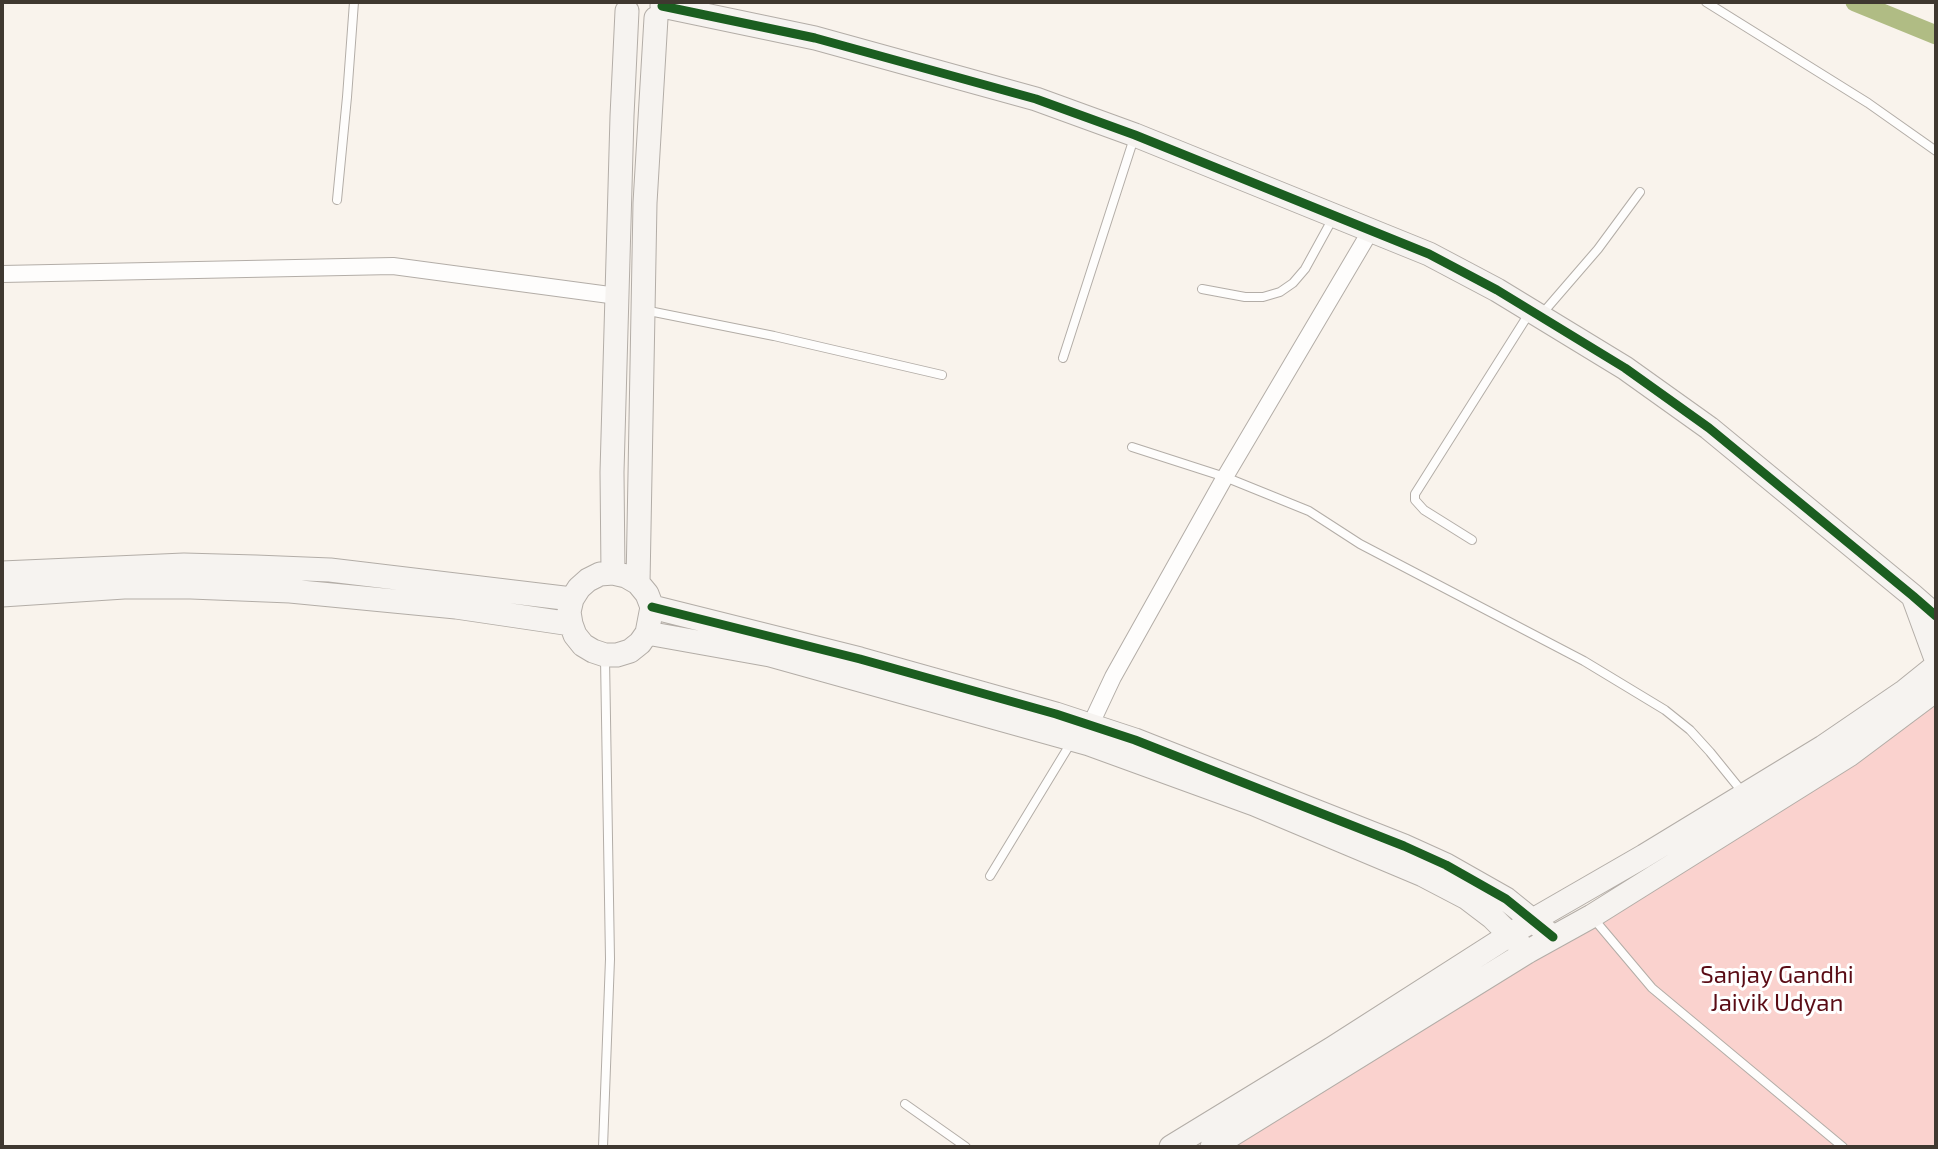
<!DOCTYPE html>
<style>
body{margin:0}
#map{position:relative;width:1938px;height:1149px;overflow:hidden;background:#f9f3ec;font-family:"Exo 2",sans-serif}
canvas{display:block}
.frame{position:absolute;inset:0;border:4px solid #3f3830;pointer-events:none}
</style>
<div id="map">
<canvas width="1938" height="1149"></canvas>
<div class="frame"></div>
</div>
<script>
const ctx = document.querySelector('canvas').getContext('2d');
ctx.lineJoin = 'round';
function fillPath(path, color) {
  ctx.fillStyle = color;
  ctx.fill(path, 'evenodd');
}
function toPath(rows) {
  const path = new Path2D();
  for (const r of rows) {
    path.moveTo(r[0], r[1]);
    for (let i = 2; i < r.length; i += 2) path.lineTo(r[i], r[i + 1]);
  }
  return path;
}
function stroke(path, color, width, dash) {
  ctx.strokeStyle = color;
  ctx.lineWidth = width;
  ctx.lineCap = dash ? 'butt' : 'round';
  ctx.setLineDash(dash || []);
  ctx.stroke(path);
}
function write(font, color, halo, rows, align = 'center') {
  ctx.font = font + ' "Exo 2",sans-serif';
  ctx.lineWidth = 6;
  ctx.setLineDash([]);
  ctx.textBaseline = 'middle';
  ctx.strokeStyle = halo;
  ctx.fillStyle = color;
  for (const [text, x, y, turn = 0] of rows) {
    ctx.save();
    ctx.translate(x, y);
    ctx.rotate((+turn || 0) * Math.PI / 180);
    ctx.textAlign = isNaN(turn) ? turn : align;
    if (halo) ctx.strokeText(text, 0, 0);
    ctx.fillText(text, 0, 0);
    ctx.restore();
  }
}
fillPath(toPath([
 [1936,690,1936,1147,1226,1147]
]), '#fad2ce');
stroke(toPath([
 [1855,2,1936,35]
]), '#b0bc84', 19);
const lane = toPath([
 [1706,2,1868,103,1936,151],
 [337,200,347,97,354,2],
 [1202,289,1245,297,1263,297,1280,292,1293,283,1305,269,1333,218],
 [644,310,774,336,942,375],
 [1541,315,1598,249,1640,192],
 [1063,358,1134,138],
 [1132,447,1225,477,1309,511,1360,544,1584,661,1665,710,1690,730,1710,752,1744,794],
 [1472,540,1424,510,1415,500,1415,494,1530,312],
 [990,876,1072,741],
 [1593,918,1652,988,1843,1147],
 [905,1104,966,1147],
 [603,1147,610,959,605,658]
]);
const street = toPath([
 [2,274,393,266,617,296],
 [1090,726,1113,677,1225,477,1371,230]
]);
const secondary = toPath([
 [662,6,815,38,1036,99,1135,135,1429,254,1497,290,1625,368,1709,428,1913,596,1936,616],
 [2,573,184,565,256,567,330,570,572,599],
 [613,573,612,472,622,116,627,11],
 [638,583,626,576,613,573,600,574,588,580,579,588,572,599,569,612,571,624,575,635,583,645,593,651,605,655,617,655,630,651,640,643,647,633,652,607,647,594,638,583,645,203,656,18],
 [2,595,124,587,191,587,290,591,456,607,571,624],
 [1914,599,1936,659],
 [652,607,860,659,1056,714,1135,740,1404,846,1446,865,1506,899,1553,937],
 [647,633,770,655,1089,744,1254,804,1423,875,1467,898,1492,917,1527,952],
 [1171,1147,1333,1048,1533,920,1644,856,1823,747,1905,691,1936,666],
 [1212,1147,1527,952,1592,916,1849,755,1936,690]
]);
stroke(lane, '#b3ada7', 10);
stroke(street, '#b3ada7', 18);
stroke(secondary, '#b3ada7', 25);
stroke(lane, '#fefdfc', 8);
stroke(street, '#fefdfc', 16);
stroke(secondary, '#f6f3f0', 23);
stroke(toPath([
 [662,6,815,38,1036,99,1135,135,1429,254,1497,290,1625,368,1709,428,1913,596,1936,616],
 [652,607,860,659,1056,714,1135,740,1404,846,1446,865,1506,899,1553,937]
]), '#1b5e20', 9);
write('24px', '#5a0c15', '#fff', [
 ["Sanjay Gandhi",1777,975],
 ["Jaivik Udyan",1777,1003]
]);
</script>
